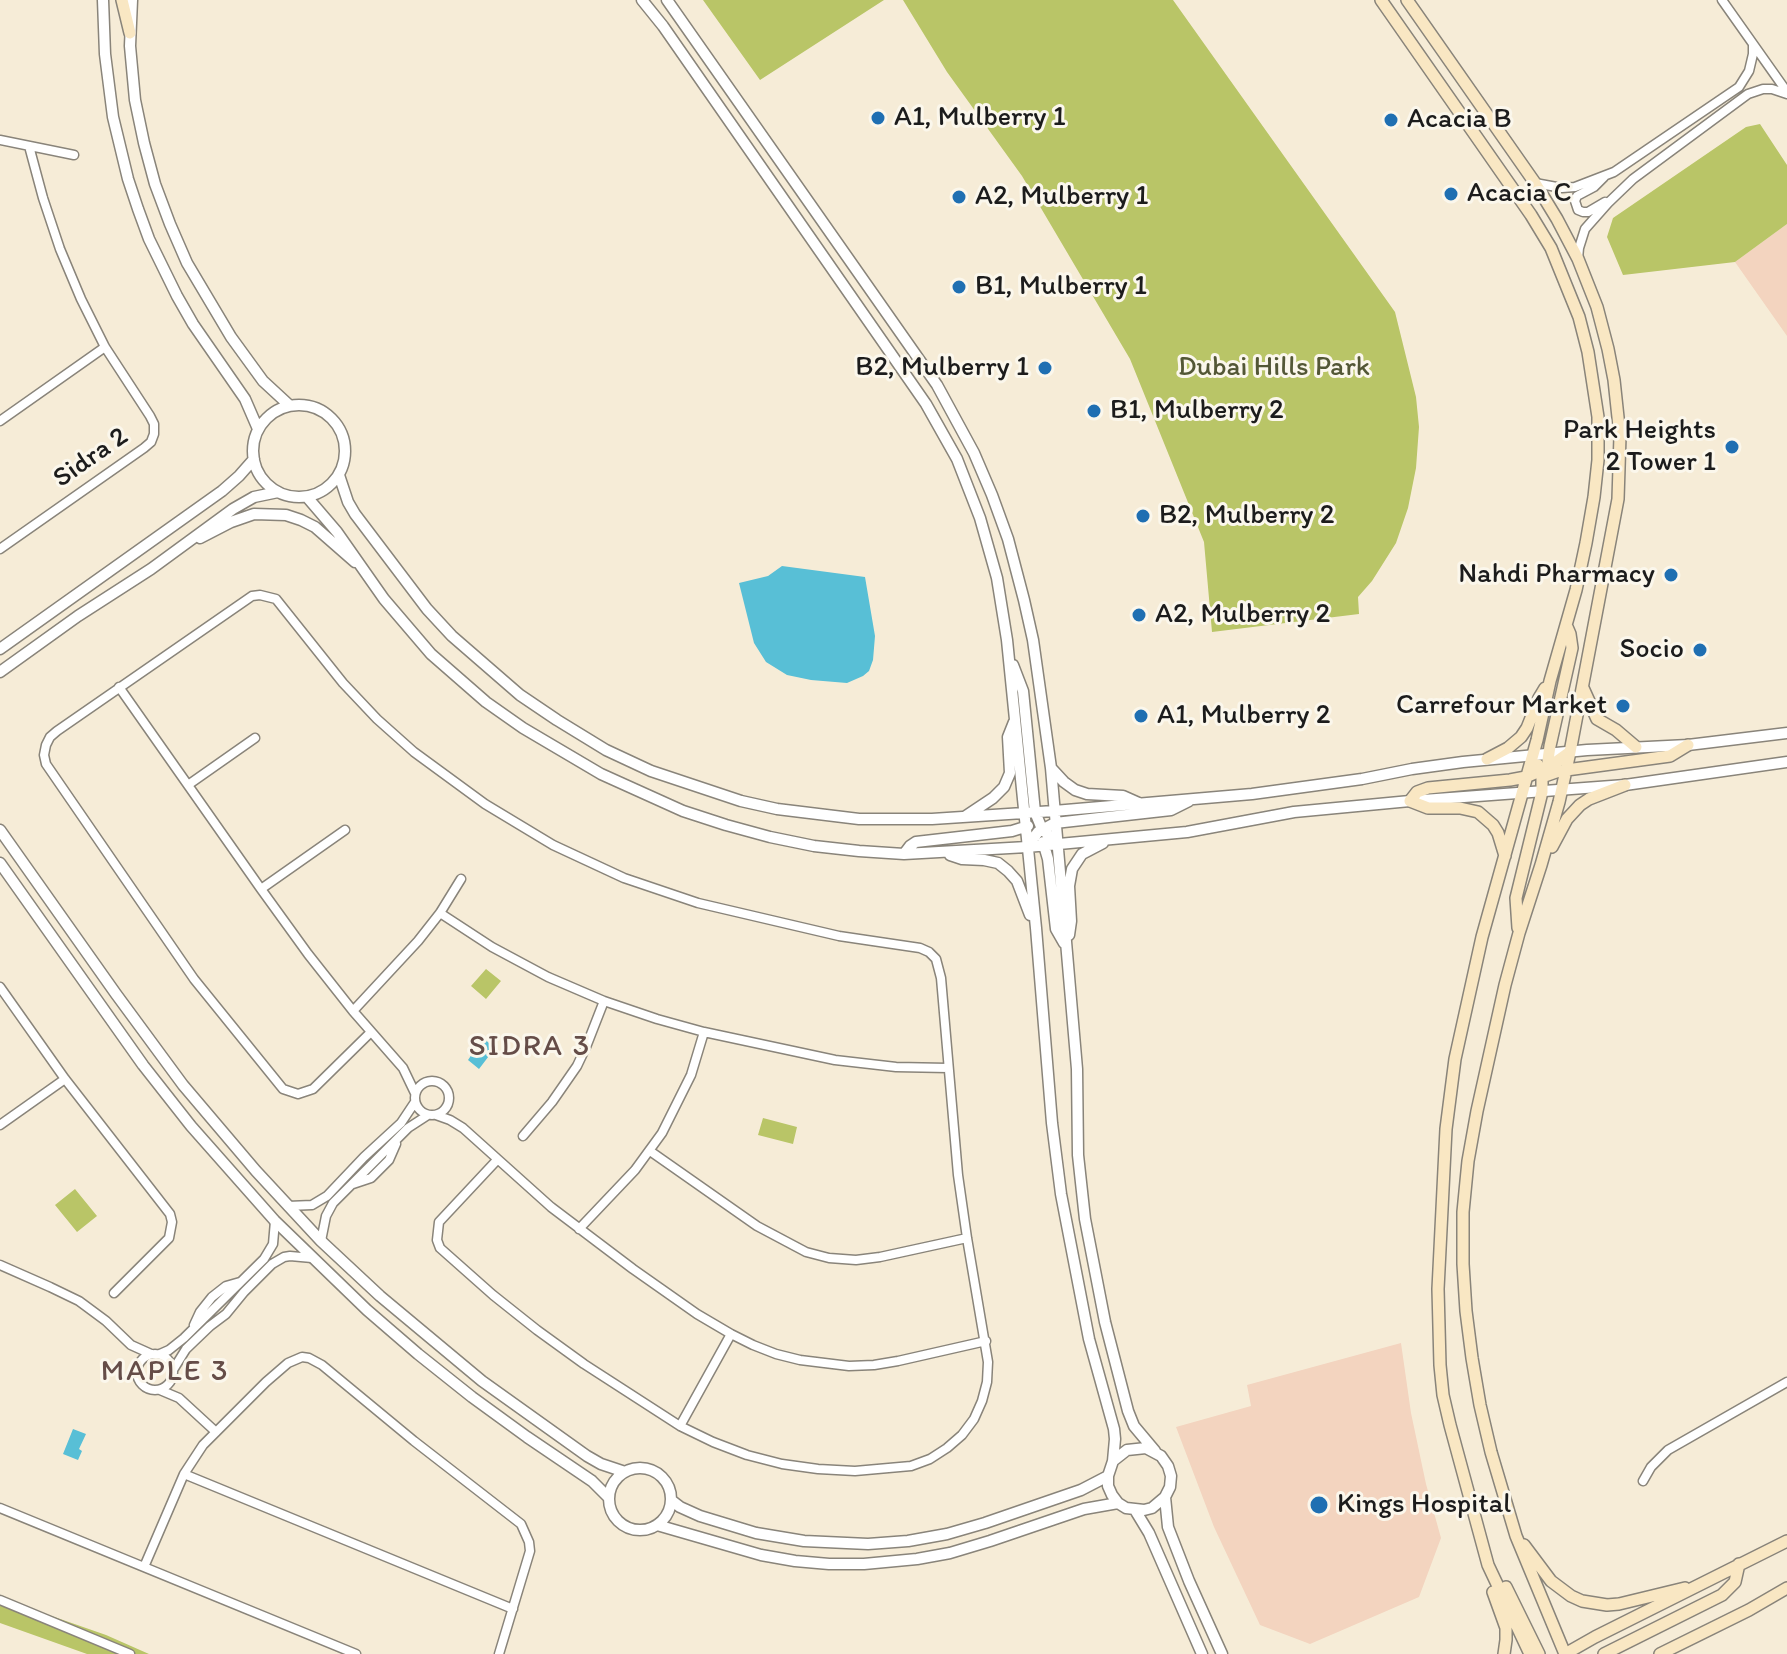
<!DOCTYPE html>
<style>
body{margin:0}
canvas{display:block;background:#f6ecd7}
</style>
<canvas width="1787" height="1654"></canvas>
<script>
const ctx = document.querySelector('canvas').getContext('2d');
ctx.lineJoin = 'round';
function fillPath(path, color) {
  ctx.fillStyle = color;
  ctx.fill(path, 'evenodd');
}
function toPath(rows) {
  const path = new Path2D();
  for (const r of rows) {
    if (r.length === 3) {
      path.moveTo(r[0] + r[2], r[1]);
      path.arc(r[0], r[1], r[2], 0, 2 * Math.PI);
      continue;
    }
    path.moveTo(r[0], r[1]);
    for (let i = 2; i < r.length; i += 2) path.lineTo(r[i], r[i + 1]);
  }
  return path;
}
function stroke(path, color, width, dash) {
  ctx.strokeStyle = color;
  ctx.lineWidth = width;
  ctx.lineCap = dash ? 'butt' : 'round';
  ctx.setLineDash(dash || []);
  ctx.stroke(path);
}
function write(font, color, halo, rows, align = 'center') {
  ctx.font = font + ' Itim,sans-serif';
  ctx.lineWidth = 6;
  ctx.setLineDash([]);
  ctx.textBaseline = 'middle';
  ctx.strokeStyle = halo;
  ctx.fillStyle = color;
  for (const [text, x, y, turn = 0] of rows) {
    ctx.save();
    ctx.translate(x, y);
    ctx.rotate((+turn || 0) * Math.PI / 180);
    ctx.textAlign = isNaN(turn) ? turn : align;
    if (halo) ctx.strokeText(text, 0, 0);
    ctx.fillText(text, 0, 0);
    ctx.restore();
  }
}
fillPath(toPath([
 [1787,224,1787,336,1735,262],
 [1401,1343,1411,1413,1426,1484,1441,1538,1419,1597,1310,1644,1260,1625,1214,1527,1176,1427,1251,1406,1247,1385]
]), '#f3d4bf');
fillPath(toPath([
 [703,0,884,0,760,80],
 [903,0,1173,0,1395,312,1416,397,1419,427,1416,468,1408,508,1396,543,1372,581,1358,597,1359,614,1212,632,1204,542,1130,359,1022,176,947,72],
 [1760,124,1787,165,1787,224,1735,262,1623,275,1607,237,1613,218,1746,127],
 [486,969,501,981,486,999,471,986],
 [763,1118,797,1127,793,1144,758,1135],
 [75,1189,97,1216,77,1232,55,1205],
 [0,1598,106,1635,149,1654,87,1654,0,1623]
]), '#b9c567');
fillPath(toPath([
 [782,566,865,577,875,636,873,660,869,671,863,676,847,683,811,680,787,675,766,662,754,643,739,583,768,576],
 [483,1038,495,1048,479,1069,468,1060],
 [73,1429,86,1434,79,1449,82,1451,78,1460,63,1454]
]), '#58bfd6');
const minor = toPath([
 [1722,0,1787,92],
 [0,140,74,155],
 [1604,177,1594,187,1577,196,1575,201,1578,210,1583,212,1588,212,1605,202],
 [1535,183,1562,188,1575,187,1614,172,1739,87,1749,71,1753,54,1753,45],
 [1578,259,1579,248,1585,229,1608,203,1633,179,1748,94,1763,89,1772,89,1787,94],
 [0,421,105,347],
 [0,549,144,448,151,442,154,434,154,424,150,416,105,347,81,299,60,249,43,198,29,146],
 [119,687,261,889,308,954,353,1011,403,1068,415,1093],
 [188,785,255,738],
 [261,889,345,830],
 [440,913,492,947,548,977,604,1001,657,1019,704,1032,835,1060,896,1067,948,1068],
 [0,987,65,1079,170,1214,172,1222,169,1238,114,1293],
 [353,1011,418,941,440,913,461,879],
 [371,1032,313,1089,298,1094,283,1089,194,979,46,764,44,755,46,745,50,737,57,731,252,596,260,595,276,599,343,683,377,719,414,752,485,804,553,845,624,878,698,903,839,936,920,948,929,952,936,959,941,978,958,1175,967,1238,988,1362,987,1382,982,1401,974,1419,962,1435,947,1448,930,1459,911,1466,855,1471,818,1469,782,1464,747,1455,713,1442,680,1426,584,1364,537,1330,493,1295,440,1248,437,1240,439,1222,497,1160],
 [432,1098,17],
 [436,1115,450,1120,463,1128,551,1207,633,1269,697,1314,731,1334,753,1345,776,1354,800,1360,849,1366,874,1365,898,1361,986,1341],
 [0,1125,65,1079],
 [523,1136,552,1102,577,1066,586,1047,604,1001],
 [650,1151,757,1226,806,1252,829,1258,856,1260,880,1257,967,1238],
 [353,1184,371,1178,389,1160,396,1144],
 [288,1206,312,1205,327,1196,364,1157,401,1123,415,1102],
 [579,1229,635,1170,662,1133,691,1075,704,1032],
 [321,1241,326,1216,333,1203,408,1128,428,1115],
 [0,1265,50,1287,79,1301,106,1321,131,1345,151,1354],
 [194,1325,200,1312,212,1297,226,1286,240,1282],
 [155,1372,18],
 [160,1354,169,1350,184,1338,264,1259,273,1244,275,1221],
 [173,1370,186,1349,210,1326,226,1314,244,1292,272,1264,284,1257,290,1256,312,1258],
 [160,1390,179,1398,216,1432],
 [680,1426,731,1334],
 [184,1474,513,1609],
 [1643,1481,1651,1467,1668,1450,1787,1382],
 [0,1508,356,1654],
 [144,1567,184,1474,203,1445,266,1382,288,1363,302,1357,309,1358,322,1365,414,1441,521,1524,529,1542,530,1551,499,1654],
 [0,1600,130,1654]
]);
const tertiary = toPath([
 [103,0,105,54,113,117,128,179,138,209,149,239,177,296,193,324,245,399,258,429],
 [132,0,130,46,135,100,144,143,155,184,170,224,187,263,231,337,263,381,289,405],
 [642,0,663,26,926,404,957,459,980,518,997,578,1007,640,1036,928,1052,1123,1061,1194,1089,1339,1114,1429,1115,1439,1113,1461],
 [667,0,937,385,974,453,992,495,1008,539,1024,600,1033,640,1051,768,1077,1069,1078,1155,1085,1219,1105,1322,1128,1411,1134,1426,1155,1451],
 [299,451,46],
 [339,475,348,502,355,514,427,609,452,636,520,695,557,720,606,750,651,771,741,801,777,809,859,819,932,819,1054,811,1252,794,1362,779,1412,769,1463,762,1587,750,1688,745,1787,733],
 [307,497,337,532,384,599,431,654,486,702,523,728,601,774,683,811,726,825,770,837,814,846,859,851,904,854,1027,847,1187,832,1294,812,1410,801,1625,785,1787,762],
 [200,538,231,522,254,514,286,515,301,520,315,527,355,562],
 [0,649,222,491,239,476,254,459],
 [1013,665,1023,691,1035,812,1042,829,1057,844],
 [0,672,78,616,151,569,233,509,254,497,278,492],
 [1051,768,1064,782,1075,790,1087,794,1123,796,1141,804],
 [966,816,993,798,1004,787,1010,773,1008,737,1014,722],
 [0,830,116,994,183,1085,256,1171,321,1241,380,1296,482,1381,587,1456,601,1464,625,1472],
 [1043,842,1048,859,1056,929,1064,943],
 [1027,847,1038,832,1055,823,1171,810,1189,801],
 [904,854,910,846,916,842,1012,831,1028,826],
 [950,855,962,859,984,860,998,863,1008,871,1017,881,1030,915],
 [0,863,143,1065,191,1126,275,1221,367,1310,418,1354,472,1397,527,1437,592,1481,608,1497],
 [1069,935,1071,921,1069,886,1072,869,1082,854,1103,843],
 [640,1499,31],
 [1165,1497,1152,1508,1144,1510,1126,1508,1118,1503,1112,1495,1108,1486,1108,1476,1113,1461,1127,1450,1146,1448,1161,1456,1168,1466,1171,1476,1170,1487,1165,1497,1168,1527,1189,1581,1222,1654],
 [671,1500,680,1507,700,1516,756,1533,804,1541,868,1544,908,1541,947,1534,985,1523,1081,1490,1108,1476],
 [1135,1510,1149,1533,1202,1654],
 [657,1525,761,1555,795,1561,829,1564,864,1564,917,1559,950,1553,990,1541,1084,1509,1118,1503]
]);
const secondary = toPath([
 [122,0,130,33],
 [1381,0,1531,215,1551,248,1579,317,1588,352,1598,417,1598,460,1594,497,1586,543,1576,590,1550,681,1537,740,1482,937,1455,1059,1446,1129,1438,1289,1440,1365,1443,1395,1450,1425,1488,1565,1530,1654],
 [1407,0,1535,183,1557,219,1578,259,1597,307,1608,349,1614,380,1620,436,1618,499,1570,752,1559,802,1541,865,1519,933,1505,985,1477,1111,1468,1161,1463,1212,1463,1264,1466,1311,1472,1358,1480,1405,1491,1452,1516,1536,1565,1654],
 [1583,688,1597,719,1616,730,1636,747],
 [1487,759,1508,748,1521,737,1527,728,1539,698,1545,688],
 [1550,770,1548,760,1550,746,1572,648,1570,634,1567,627],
 [1542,777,1559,771,1670,756,1688,745],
 [1552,847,1567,819,1580,805,1589,799,1625,785],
 [1505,856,1498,833,1493,825,1478,812,1460,808,1428,808,1410,801,1417,792,1428,788,1510,780,1526,777,1549,767,1570,752],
 [1518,928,1516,898,1542,792,1542,777,1538,765],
 [1524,1545,1551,1581,1571,1596,1582,1601,1607,1605,1619,1604,1685,1588],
 [1506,1587,1539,1654],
 [1493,1592,1506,1628,1506,1640,1504,1654],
 [1565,1654,1595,1637,1787,1541],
 [1604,1654,1722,1595,1735,1582,1739,1564],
 [1660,1654,1749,1610,1787,1588]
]);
stroke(minor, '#89847a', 11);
stroke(tertiary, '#89847a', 13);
stroke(secondary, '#89847a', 14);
stroke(minor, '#fff', 8);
stroke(tertiary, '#fff', 10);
stroke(secondary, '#f9e7c3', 11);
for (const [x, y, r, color] of [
 [878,118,8,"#1f6fb2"],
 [1391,120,8,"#1f6fb2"],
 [1451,194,8,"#1f6fb2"],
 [959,197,8,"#1f6fb2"],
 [959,287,8,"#1f6fb2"],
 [1045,368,8,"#1f6fb2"],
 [1094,411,8,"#1f6fb2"],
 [1732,447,8,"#1f6fb2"],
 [1143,516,8,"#1f6fb2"],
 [1671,575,8,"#1f6fb2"],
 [1139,615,8,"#1f6fb2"],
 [1700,650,8,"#1f6fb2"],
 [1623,706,8,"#1f6fb2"],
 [1141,716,8,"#1f6fb2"],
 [1319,1505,10,"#1f6fb2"]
]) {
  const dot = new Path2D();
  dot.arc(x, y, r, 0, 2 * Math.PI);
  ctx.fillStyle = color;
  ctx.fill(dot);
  stroke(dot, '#fbf7ec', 3);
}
write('28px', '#1c1c1c', '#fbf7ec', [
 ["A1, Mulberry 1",894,118],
 ["Acacia B",1407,120],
 ["Acacia C",1467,194],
 ["A2, Mulberry 1",975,197],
 ["B1, Mulberry 1",975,287],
 ["B2, Mulberry 1",1029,368,"right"],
 ["B1, Mulberry 2",1110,411],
 ["Park Heights",1716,431,"right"],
 ["2 Tower 1",1716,463,"right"],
 ["B2, Mulberry 2",1159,516],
 ["Nahdi Pharmacy",1655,575,"right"],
 ["A2, Mulberry 2",1155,615],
 ["Socio",1684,650,"right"],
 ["Carrefour Market",1607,706,"right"],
 ["A1, Mulberry 2",1157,716],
 ["Kings Hospital",1337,1505]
], 'left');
write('28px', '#535736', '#fbf7ec', [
 ["Dubai Hills Park",1274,368]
]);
write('28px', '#1c1c1c', '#fbf7ec', [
 ["Sidra 2",91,458,-35]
]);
ctx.letterSpacing = '2px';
write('30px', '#654d48', '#fbf7ec', [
 ["SIDRA 3",530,1047],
 ["MAPLE 3",165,1372]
]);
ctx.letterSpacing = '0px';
</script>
